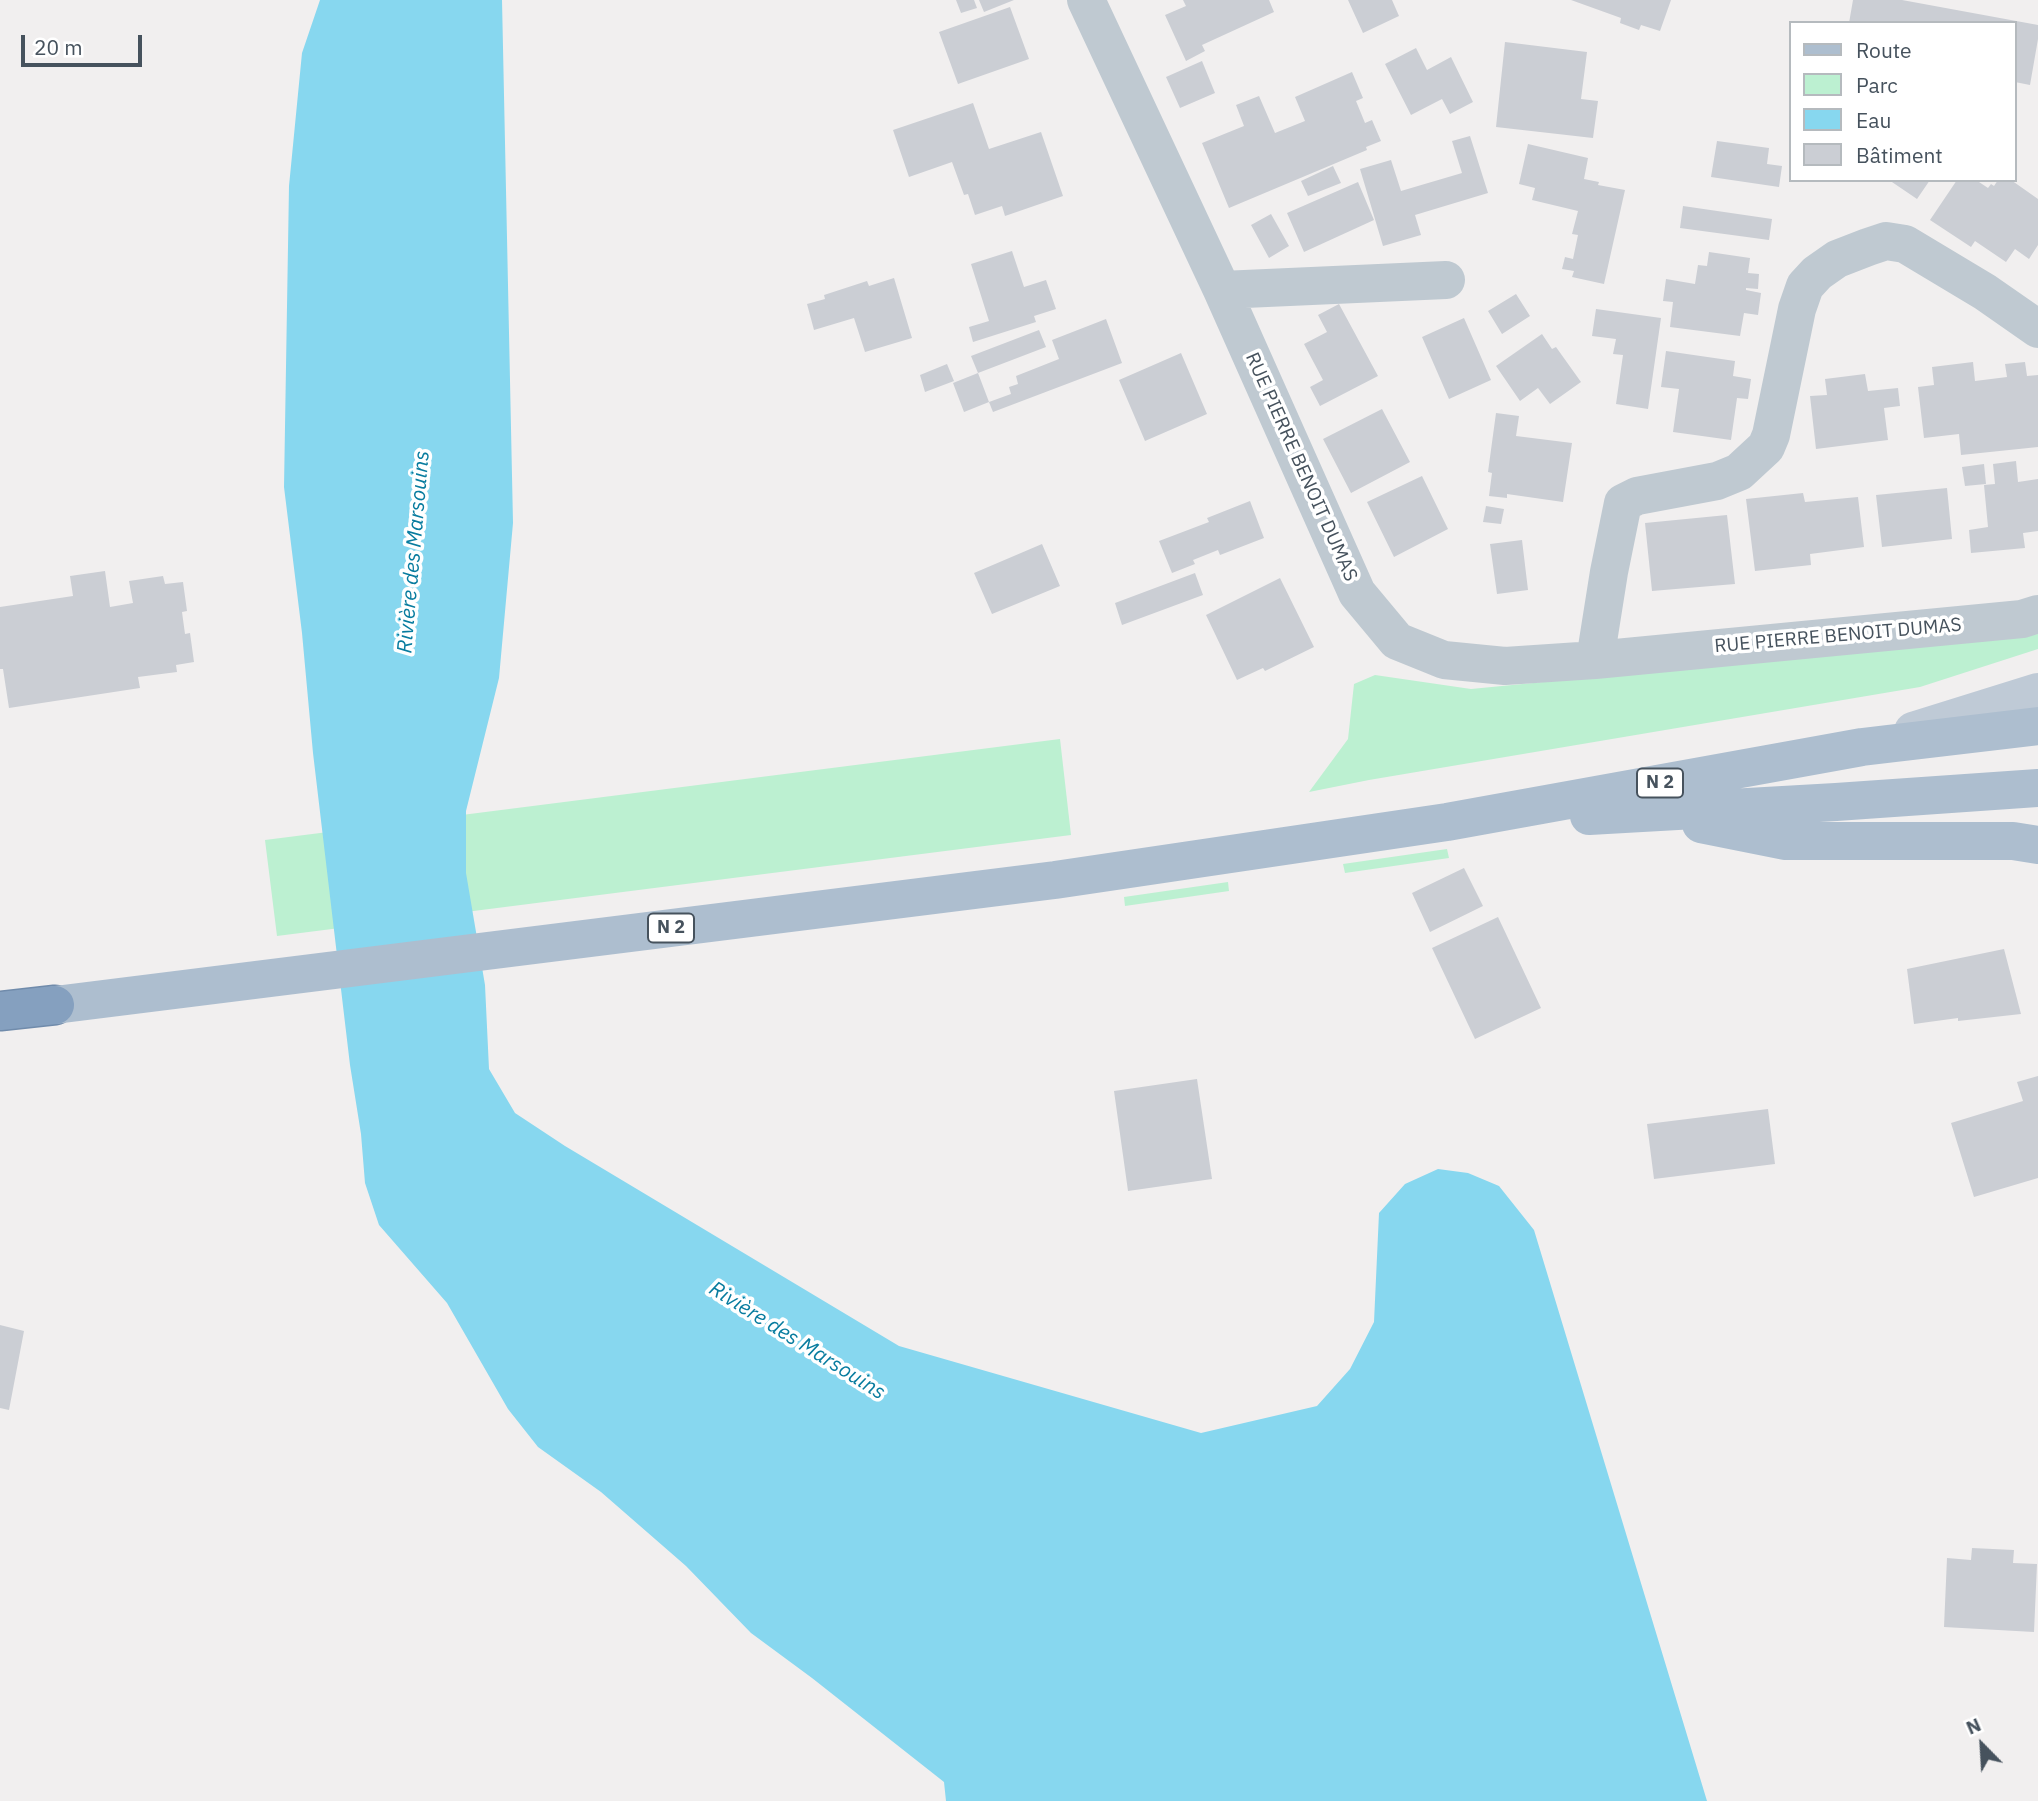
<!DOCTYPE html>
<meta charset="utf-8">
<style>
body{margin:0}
#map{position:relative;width:2038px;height:1801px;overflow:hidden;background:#f1efef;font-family:"IBM Plex Sans",sans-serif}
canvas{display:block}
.legend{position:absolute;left:1789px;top:21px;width:228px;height:161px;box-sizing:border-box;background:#fff;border:2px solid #b5babe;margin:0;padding:9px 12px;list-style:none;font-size:21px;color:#46525d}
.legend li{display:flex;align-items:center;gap:14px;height:35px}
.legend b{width:35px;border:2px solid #b5babe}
.north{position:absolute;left:1947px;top:1710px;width:70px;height:70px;-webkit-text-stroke:5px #fff;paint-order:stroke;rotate:336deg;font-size:19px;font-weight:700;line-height:28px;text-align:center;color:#46525d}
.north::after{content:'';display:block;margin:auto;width:24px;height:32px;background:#46525d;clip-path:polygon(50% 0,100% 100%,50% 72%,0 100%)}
.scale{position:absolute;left:21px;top:35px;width:121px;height:32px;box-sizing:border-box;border:4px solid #46525d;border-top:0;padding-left:9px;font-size:21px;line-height:24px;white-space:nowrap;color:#46525d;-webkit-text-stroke:5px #fff;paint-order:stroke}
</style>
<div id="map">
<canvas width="2038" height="1801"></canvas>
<ul class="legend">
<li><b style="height:9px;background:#adbecf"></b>Route</li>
<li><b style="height:19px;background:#bcf0d1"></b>Parc</li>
<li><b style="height:19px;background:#87d7ef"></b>Eau</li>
<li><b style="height:19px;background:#cbced4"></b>Bâtiment</li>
</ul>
<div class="north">N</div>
<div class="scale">20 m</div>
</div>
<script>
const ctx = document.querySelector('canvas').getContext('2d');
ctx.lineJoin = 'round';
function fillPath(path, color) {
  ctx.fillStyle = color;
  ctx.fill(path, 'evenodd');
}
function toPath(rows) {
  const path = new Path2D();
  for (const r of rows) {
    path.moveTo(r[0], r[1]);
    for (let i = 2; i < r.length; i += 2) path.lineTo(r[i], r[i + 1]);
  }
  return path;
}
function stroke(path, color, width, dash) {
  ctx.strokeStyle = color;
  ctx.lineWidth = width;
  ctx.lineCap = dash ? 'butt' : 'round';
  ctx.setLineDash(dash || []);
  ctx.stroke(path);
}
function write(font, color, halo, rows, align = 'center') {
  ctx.font = font + ' "IBM Plex Sans",sans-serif';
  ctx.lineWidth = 7;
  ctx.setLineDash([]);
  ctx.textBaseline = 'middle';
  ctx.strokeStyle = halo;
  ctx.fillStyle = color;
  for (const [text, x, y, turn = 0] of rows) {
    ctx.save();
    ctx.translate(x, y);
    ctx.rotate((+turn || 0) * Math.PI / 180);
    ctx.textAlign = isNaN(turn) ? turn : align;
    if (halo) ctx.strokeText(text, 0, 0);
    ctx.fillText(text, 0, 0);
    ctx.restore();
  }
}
fillPath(toPath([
 [2038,634,2038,649,1920,687,1369,780,1309,792,1348,739,1354,684,1375,675,1471,689],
 [1060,739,1071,835,277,936,265,840],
 [1447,849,1449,858,1345,873,1343,864],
 [1228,882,1229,891,1125,906,1124,897]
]), '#bcf0d1');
fillPath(toPath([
 [320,0,502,0,513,523,499,678,466,811,466,873,485,985,489,1069,515,1113,565,1146,899,1346,1201,1433,1317,1406,1350,1369,1374,1322,1379,1213,1405,1184,1438,1169,1468,1173,1499,1186,1534,1230,1707,1801,946,1801,944,1782,812,1678,751,1633,686,1566,601,1492,538,1447,508,1409,447,1303,379,1225,365,1183,361,1134,350,1065,313,753,302,633,284,487,289,186,302,53]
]), '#87d7ef');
fillPath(toPath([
 [956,0,974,0,977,8,961,13],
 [979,0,1014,0,984,12],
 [1183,0,1269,0,1274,12,1202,45,1205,51,1186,61,1165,15,1186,6],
 [1348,0,1392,0,1399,16,1363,33],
 [1571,0,1671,0,1660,31,1641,25,1639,30,1620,23,1621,18],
 [1853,0,1902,0,2038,25,2038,39,2030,85,2015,82,2015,23,1849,23],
 [1010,7,1029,59,958,84,939,32],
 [1505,42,1587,52,1581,99,1598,101,1593,138,1496,127],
 [1416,48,1427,70,1451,57,1473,102,1450,114,1442,99,1411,115,1385,64],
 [1202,61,1215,93,1180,108,1166,77],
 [1352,72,1363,98,1356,101,1365,123,1372,120,1381,141,1366,147,1367,150,1229,208,1202,143,1244,126,1236,105,1259,96,1275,133,1305,121,1295,97],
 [973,103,989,149,1041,132,1063,196,1005,216,1002,206,975,215,968,194,964,195,952,162,909,177,893,130],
 [1470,136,1488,193,1415,215,1421,235,1383,246,1360,169,1391,160,1401,191,1462,173,1452,141],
 [1717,141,1769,148,1767,164,1782,166,1779,187,1711,177],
 [1528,144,1588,158,1584,179,1599,182,1598,185,1625,190,1604,284,1572,277,1574,271,1562,269,1565,257,1573,259,1578,235,1572,234,1578,211,1532,200,1535,188,1519,184],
 [1333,166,1341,183,1308,196,1301,181],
 [1889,180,1930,180,1917,199],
 [1957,180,1976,180,1988,188,1991,184,1994,186,1998,180,2011,180,2038,199,2038,245,2029,259,2015,249,2006,262,1975,241,1971,247,1930,220],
 [1358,182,1374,220,1304,252,1287,213],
 [1683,206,1772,219,1769,240,1680,228],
 [1271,214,1289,246,1269,258,1251,225],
 [1012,251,1024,287,1046,280,1056,309,1034,316,1036,322,973,342,969,327,989,321,971,264],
 [1709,252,1750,258,1748,273,1759,274,1758,289,1746,288,1746,290,1761,293,1758,315,1744,313,1740,336,1670,327,1673,302,1663,301,1666,279,1695,284,1698,265,1707,266],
 [894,278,912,338,865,352,854,318,814,330,807,304,825,299,824,295,867,281,869,286],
 [1516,294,1530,316,1502,334,1488,311],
 [1339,304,1378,376,1320,406,1310,387,1323,380,1304,344,1327,332,1318,315],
 [1596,309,1661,318,1648,409,1616,404,1623,355,1613,354,1616,339,1592,336],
 [1464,318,1491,380,1449,399,1422,337],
 [1106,319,1122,363,993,412,989,402,1011,394,1009,387,1018,384,1016,376,1059,359,1052,340],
 [1039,330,1046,347,978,373,971,356],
 [1542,334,1552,349,1556,347,1581,382,1550,404,1538,388,1520,401,1496,366],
 [1666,351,1735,361,1733,376,1751,379,1748,399,1737,398,1731,440,1673,432,1679,389,1661,387],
 [1181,353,1207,414,1145,441,1119,380],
 [1973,362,1975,381,2007,377,2005,364,2025,362,2027,376,2038,375,2038,447,1961,455,1959,434,1924,438,1918,387,1934,385,1932,367],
 [947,364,954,381,925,392,920,375],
 [978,373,989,402,964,412,953,383],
 [1865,374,1868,391,1898,388,1900,406,1884,408,1888,440,1816,449,1810,396,1827,395,1825,379],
 [1382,409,1410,462,1351,493,1323,439],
 [1496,413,1519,416,1516,436,1572,443,1563,502,1507,494,1507,498,1489,496,1492,473,1488,472],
 [2016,461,2018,482,2038,479,2038,531,2023,533,2025,548,1971,553,1969,530,1988,527,1984,485,1995,484,1993,464],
 [1984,464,1986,484,1965,486,1962,467],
 [1422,476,1448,529,1394,557,1367,502],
 [1947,488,1952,539,1882,547,1876,495],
 [1803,493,1805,502,1858,497,1864,547,1810,554,1811,565,1755,571,1746,499],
 [1250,501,1264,538,1220,555,1218,550,1193,560,1195,564,1172,573,1159,541,1209,522,1207,518],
 [1486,506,1504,509,1501,524,1483,522],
 [1727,515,1735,584,1652,591,1645,523],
 [1522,540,1528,590,1497,594,1490,544],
 [1042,544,1060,586,992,614,974,573],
 [105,571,110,607,133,603,129,581,163,576,165,584,183,582,187,611,182,612,185,634,190,633,194,662,176,665,177,672,138,677,140,688,9,708,3,669,0,669,0,607,73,596,70,576],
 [1195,573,1203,595,1122,625,1115,603],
 [1280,578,1314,647,1265,671,1263,668,1237,680,1206,615],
 [1464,868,1483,906,1430,932,1412,893],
 [1498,917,1541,1008,1475,1039,1432,948],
 [2004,949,2021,1014,1958,1021,1958,1018,1914,1024,1907,969],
 [2038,1076,2038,1178,1974,1197,1951,1123,2023,1101,2017,1082],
 [1197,1079,1212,1179,1128,1191,1114,1091],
 [1768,1109,1775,1164,1654,1179,1647,1124],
 [0,1325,24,1331,9,1410,0,1408],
 [1972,1548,2014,1550,2013,1563,2037,1564,2034,1632,1944,1627,1947,1558,1971,1560]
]), '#cbced4');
const highway = toPath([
 [0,1011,55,1005]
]);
stroke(highway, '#708bab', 41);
stroke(toPath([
 [1086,0,1222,290,1357,593,1397,641,1444,660,1505,666,1595,660,2022,619,2038,614],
 [1222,290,1446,280],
 [1595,660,1609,572,1623,503,1637,496,1717,481,1739,472,1766,447,1771,435,1797,309,1805,286,1817,273,1837,259,1868,247,1886,241,1905,244,1985,292,2038,329]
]), '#bfc9d1', 38);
stroke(toPath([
 [1913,731,2038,692]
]), '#bfcad6', 38);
stroke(toPath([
 [1589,816,1836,802,2038,788],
 [1701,824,1786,841,2013,841,2038,845],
 [55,1005,1055,880,1447,822,1862,747,2038,726]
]), '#adbecf', 38);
stroke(highway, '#85a0bf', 38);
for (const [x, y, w] of [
 [1660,783,46],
 [671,928,46]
]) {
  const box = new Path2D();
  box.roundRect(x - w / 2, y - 14.5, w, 29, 5);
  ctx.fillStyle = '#fff';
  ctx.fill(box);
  stroke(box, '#46525d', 2);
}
write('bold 18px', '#46525d', null, [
 ["N 2",1660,783],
 ["N 2",671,928]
]);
write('19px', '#46525d', '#fff', [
 ["RUE PIERRE BENOIT DUMAS",1301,467,66],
 ["RUE PIERRE BENOIT DUMAS",1838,636,-5]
]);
write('italic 21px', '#087c9f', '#fff', [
 ["Rivière des Marsouins",414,552,-85],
 ["Rivière des Marsouins",797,1341,32]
]);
</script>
